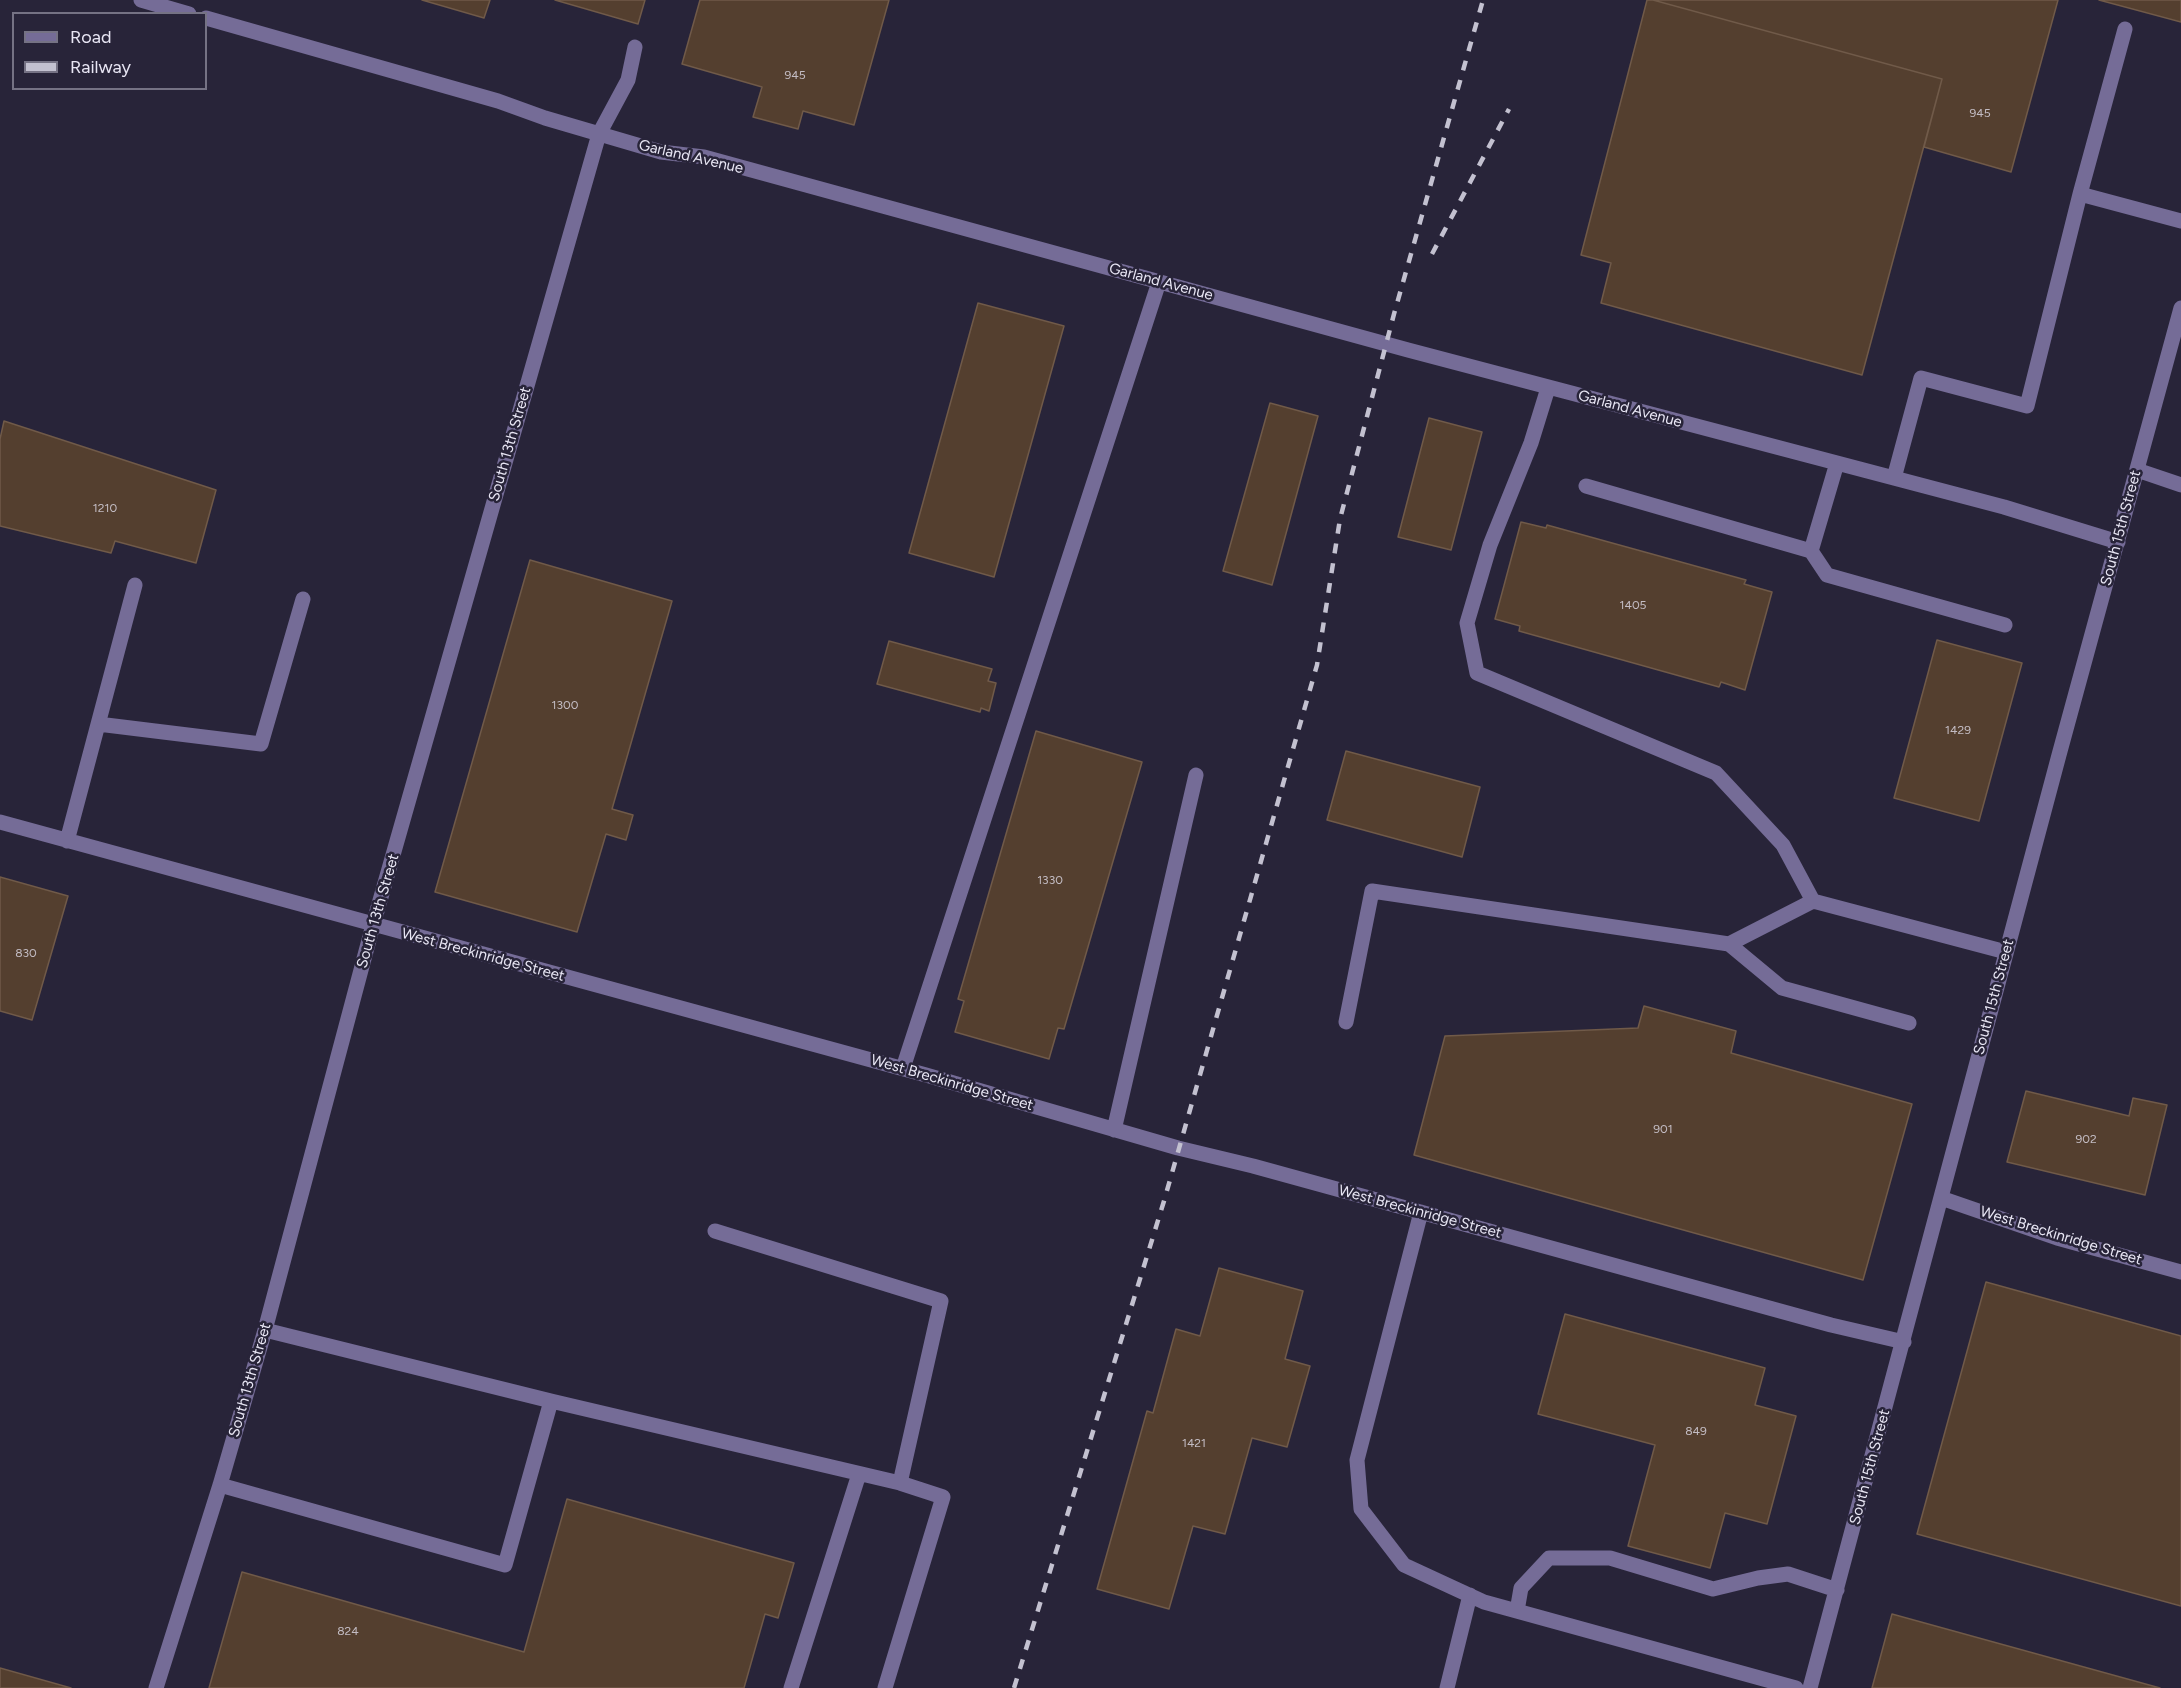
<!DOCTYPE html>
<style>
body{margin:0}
#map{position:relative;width:2181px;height:1688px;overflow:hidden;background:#282439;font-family:Figtree,sans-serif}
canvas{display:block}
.legend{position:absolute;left:12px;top:12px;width:195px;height:78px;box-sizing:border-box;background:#282439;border:2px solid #757284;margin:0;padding:8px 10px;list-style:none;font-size:18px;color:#e8e6f4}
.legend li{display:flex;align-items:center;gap:12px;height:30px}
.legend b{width:30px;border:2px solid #757284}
</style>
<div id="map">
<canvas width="2181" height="1688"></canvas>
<ul class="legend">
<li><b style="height:8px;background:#756c97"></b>Road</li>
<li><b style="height:8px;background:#c3c1d0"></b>Railway</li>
</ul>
</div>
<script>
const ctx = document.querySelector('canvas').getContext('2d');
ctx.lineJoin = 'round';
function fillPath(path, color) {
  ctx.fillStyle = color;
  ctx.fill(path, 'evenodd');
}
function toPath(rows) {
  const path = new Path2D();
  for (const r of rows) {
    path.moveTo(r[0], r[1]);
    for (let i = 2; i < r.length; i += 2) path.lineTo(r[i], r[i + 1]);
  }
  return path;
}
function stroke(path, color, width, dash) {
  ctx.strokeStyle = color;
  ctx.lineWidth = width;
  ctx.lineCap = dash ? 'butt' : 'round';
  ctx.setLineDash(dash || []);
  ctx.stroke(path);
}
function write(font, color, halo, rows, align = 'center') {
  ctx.font = font + ' Figtree,sans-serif';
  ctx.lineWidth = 5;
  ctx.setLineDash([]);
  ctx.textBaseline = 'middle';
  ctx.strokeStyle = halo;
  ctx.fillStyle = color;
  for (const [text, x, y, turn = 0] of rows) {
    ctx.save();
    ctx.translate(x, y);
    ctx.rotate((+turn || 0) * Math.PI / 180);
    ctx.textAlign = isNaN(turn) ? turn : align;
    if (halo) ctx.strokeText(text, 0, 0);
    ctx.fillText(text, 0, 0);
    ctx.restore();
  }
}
const building = toPath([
 [422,0,490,0,484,18,422,0],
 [555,0,645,0,638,24,555,0],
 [700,0,889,0,854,125,803,111,798,129,753,117,762,87,682,64,700,0],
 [1647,0,1653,0,1942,79,1862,375,1601,303,1611,263,1581,255,1647,0],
 [1653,0,2058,0,2011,172,1924,147,1942,79,1653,0],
 [2099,0,2181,0,2181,22,2099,0],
 [978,303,1064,326,994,577,909,553,978,303],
 [1270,403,1318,416,1272,585,1223,571,1270,403],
 [1429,418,1482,432,1451,550,1398,537,1429,418],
 [4,421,216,490,196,563,115,541,111,553,0,526,0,439,4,421],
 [1521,522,1546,528,1547,525,1746,580,1744,584,1772,592,1745,690,1721,682,1719,687,1519,631,1520,626,1495,619,1521,522],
 [530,560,672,601,612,809,633,815,626,840,606,834,577,932,435,892,530,560],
 [1937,640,2022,663,1979,821,1894,798,1937,640],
 [889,641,992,669,988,681,996,683,989,711,981,708,980,712,877,684,889,641],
 [1036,731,1142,762,1064,1029,1058,1028,1049,1059,955,1032,964,1001,958,999,1036,731],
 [1346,751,1480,787,1462,857,1327,820,1346,751],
 [0,877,68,896,32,1020,0,1011,0,877],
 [1644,1006,1736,1031,1731,1053,1912,1104,1863,1280,1414,1155,1445,1036,1638,1028,1644,1006],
 [2026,1091,2129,1116,2133,1098,2167,1105,2145,1195,2007,1162,2026,1091],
 [1219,1268,1303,1291,1285,1359,1310,1366,1287,1447,1252,1438,1225,1534,1193,1526,1169,1609,1097,1589,1147,1411,1153,1413,1176,1329,1200,1336,1219,1268],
 [1986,1282,2181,1336,2181,1606,1917,1534,1986,1282],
 [1565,1314,1765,1368,1755,1405,1796,1416,1767,1524,1725,1513,1710,1568,1628,1546,1655,1445,1538,1414,1565,1314],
 [567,1499,794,1563,778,1618,765,1614,744,1688,209,1688,242,1572,524,1652,567,1499],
 [1892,1614,2160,1688,1872,1688,1892,1614],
 [0,1668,71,1688,0,1688,0,1668]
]);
fillPath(building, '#543f2f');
stroke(building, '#705a49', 1.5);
stroke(toPath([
 [141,0,189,14],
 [206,18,498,101,545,118,661,152,704,157,1408,350,2004,507,2118,542],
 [2125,29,2080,194,2181,221],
 [1548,388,1531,443,1490,545,1467,623,1477,673,1716,773,1783,845,1813,901],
 [2137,470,2181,485],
 [1894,478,1921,378,2027,406,2080,194],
 [1586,486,1811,551,1837,463],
 [1811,551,1827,575,2005,625],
 [98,724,261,744,303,599],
 [0,822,926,1075,1178,1148,1253,1166,1831,1325,1904,1342],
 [67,841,135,585],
 [1346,1022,1372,891,1729,944],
 [1909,1023,1782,988,1729,944,1813,901,2006,952],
 [903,1068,1159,282],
 [1114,1130,1196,775],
 [1941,1198,2057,1238,2181,1272],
 [1421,1212,1357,1460,1361,1509,1404,1565,1484,1602,1796,1688],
 [715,1231,941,1301,900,1483],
 [551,1401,900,1483,943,1497,885,1688],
 [220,1485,505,1565,551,1401,265,1330],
 [1517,1611,1521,1588,1549,1558,1610,1558,1713,1589,1758,1578,1788,1574,1837,1590],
 [156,1688,220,1485,265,1330,373,925,599,134,628,80,635,47],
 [791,1688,859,1474],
 [1447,1688,1470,1595],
 [1810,1688,2059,755,2181,308]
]), '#756c97', 15);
stroke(toPath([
 [1432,254,1509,109],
 [1014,1688,1164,1201,1317,665,1340,519,1394,314,1483,0]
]), '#c3c1d0', 4.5, [10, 10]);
write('12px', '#c3bcc3', null, [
 ["945",795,75],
 ["945",1980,113],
 ["1210",105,508],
 ["1405",1633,605],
 ["1300",565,705],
 ["1429",1958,730],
 ["1330",1050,880],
 ["830",26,953],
 ["901",1663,1129],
 ["902",2086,1139],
 ["849",1696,1431],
 ["1421",1194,1443],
 ["824",348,1631]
]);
write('15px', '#e8e6f4', '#282439', [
 ["Garland Avenue",691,157,13],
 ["Garland Avenue",1161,282,15],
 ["Garland Avenue",1630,409,15],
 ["South 13th Street",510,444,-74],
 ["South 15th Street",2121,528,-75],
 ["South 13th Street",378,911,-74],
 ["West Breckinridge Street",483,955,15],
 ["South 15th Street",1994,997,-75],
 ["West Breckinridge Street",952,1083,16],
 ["West Breckinridge Street",1420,1212,15],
 ["West Breckinridge Street",2061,1236,17],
 ["South 13th Street",250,1380,-74],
 ["South 15th Street",1870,1467,-75]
]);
</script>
